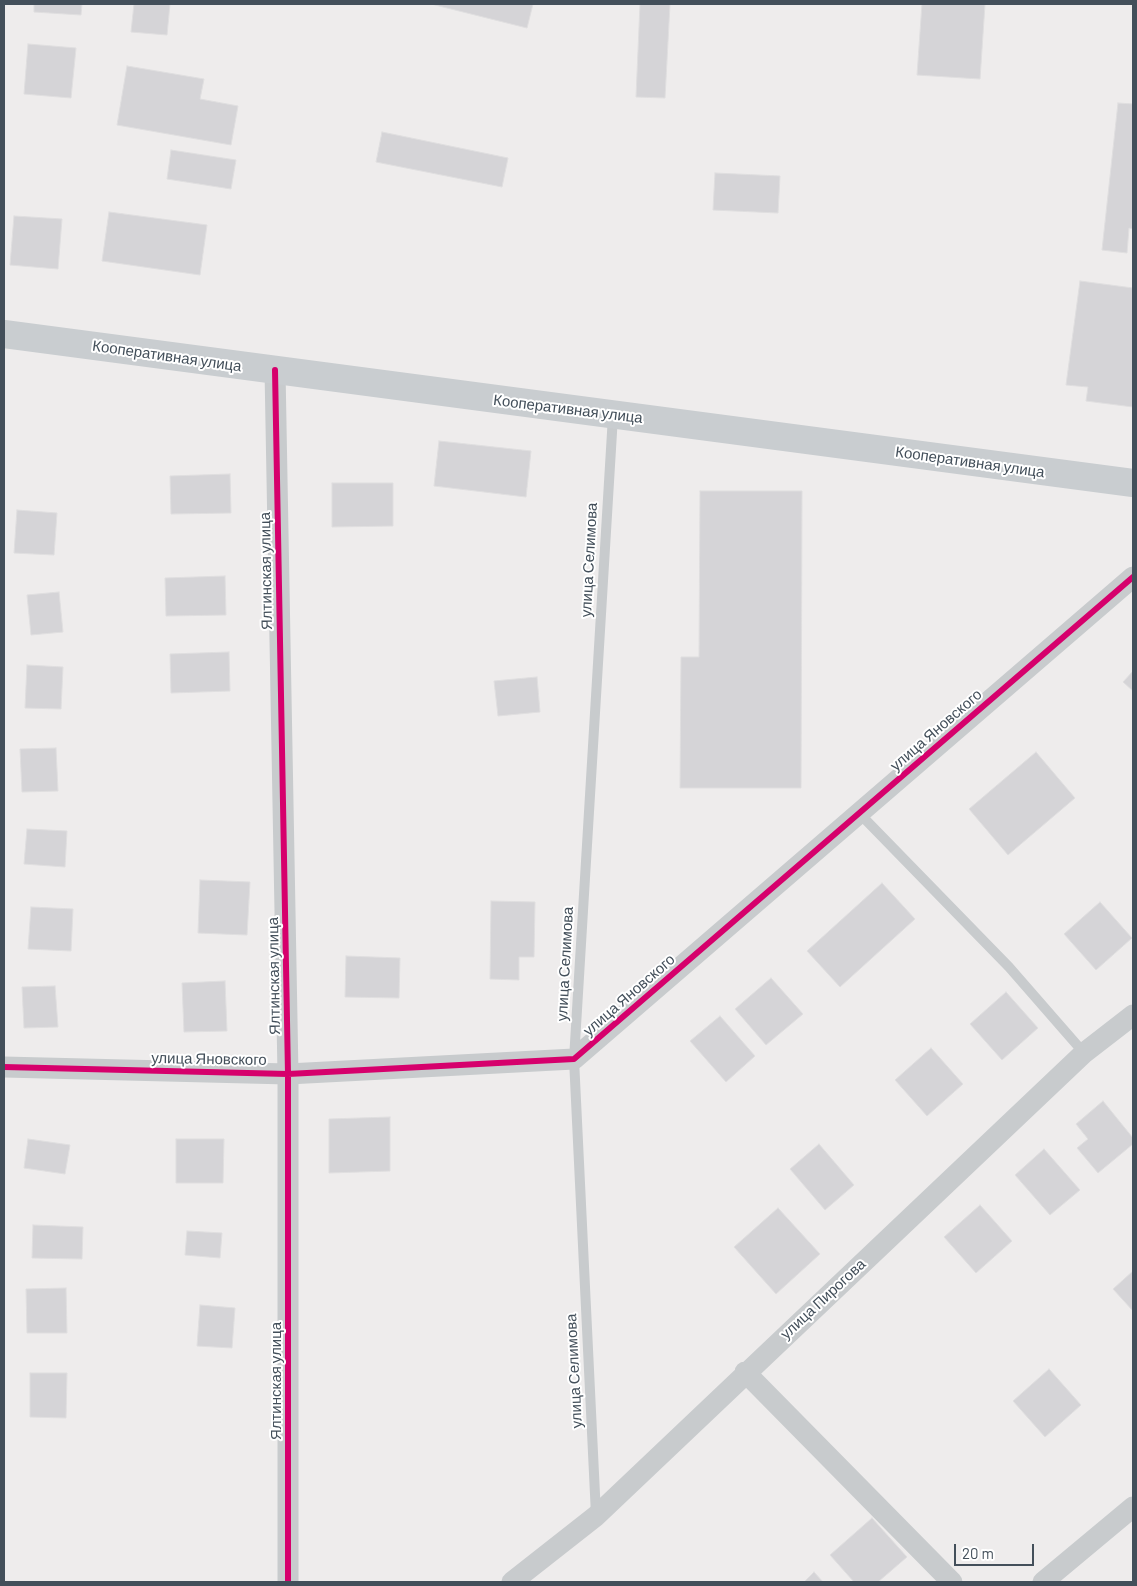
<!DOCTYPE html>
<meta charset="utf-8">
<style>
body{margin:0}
#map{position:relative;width:1137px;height:1586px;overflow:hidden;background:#eeecec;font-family:Barlow,sans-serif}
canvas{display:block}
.frame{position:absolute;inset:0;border:5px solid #434f5a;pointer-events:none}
.scale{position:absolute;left:954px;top:1544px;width:80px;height:22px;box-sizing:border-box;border:2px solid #434f5a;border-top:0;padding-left:6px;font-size:15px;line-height:18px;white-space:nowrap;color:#434f5a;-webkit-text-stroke:4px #fff;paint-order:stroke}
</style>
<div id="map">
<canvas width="1137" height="1586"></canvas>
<div class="frame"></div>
<div class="scale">20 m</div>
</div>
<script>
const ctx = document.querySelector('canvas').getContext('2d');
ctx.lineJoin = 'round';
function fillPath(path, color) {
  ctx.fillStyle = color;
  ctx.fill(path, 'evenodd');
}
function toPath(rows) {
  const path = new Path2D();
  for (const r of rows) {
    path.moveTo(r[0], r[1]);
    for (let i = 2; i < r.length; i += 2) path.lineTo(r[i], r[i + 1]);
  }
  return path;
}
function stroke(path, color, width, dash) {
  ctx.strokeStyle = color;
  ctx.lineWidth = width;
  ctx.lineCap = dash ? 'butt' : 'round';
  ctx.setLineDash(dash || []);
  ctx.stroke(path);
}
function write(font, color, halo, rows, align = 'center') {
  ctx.font = font + ' Barlow,sans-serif';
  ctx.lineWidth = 4;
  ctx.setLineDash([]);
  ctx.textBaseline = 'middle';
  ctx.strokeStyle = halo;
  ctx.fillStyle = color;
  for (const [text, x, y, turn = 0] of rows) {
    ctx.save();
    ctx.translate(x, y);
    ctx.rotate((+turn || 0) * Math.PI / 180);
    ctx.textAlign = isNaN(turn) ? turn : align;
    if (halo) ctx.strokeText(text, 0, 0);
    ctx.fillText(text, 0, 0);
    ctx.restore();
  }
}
const building = toPath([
 [34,4,82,4,81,15,34,12,34,4],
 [134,4,170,4,167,35,131,32,134,4],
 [431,4,533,4,527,28,431,4],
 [640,4,670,4,665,98,636,97,640,4],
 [922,4,985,4,980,79,917,75,922,4],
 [28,44,76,48,71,98,24,94,28,44],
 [127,66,204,79,200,99,238,106,231,145,117,125,127,66],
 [1118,103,1133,104,1133,229,1129,228,1127,253,1102,250,1118,103],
 [382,132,508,158,502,187,376,162,382,132],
 [171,150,236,160,231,189,167,179,171,150],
 [715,173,780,176,778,213,713,210,715,173],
 [109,212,207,225,200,275,102,261,109,212],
 [14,216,62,219,58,269,10,265,14,216],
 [1080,281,1133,288,1133,407,1086,401,1088,387,1066,385,1080,281],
 [439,441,531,451,526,497,434,486,439,441],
 [230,474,231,513,171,514,170,476,230,474],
 [332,483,393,483,393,526,332,527,332,483],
 [700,491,802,491,801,788,680,788,681,657,699,657,700,491],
 [17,510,57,513,54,555,14,553,17,510],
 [225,576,226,615,166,616,165,578,225,576],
 [59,592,63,632,31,635,27,595,59,592],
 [229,652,230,691,171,693,170,654,229,652],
 [27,665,63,667,61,709,25,708,27,665],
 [1133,671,1133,691,1123,682,1133,671],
 [537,677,540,712,498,716,494,681,537,677],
 [56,748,58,791,22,792,20,749,56,748],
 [1036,752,1075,798,1008,855,969,809,1036,752],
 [27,829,67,831,65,867,24,864,27,829],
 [200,880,250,882,247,935,198,933,200,880],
 [882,883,915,919,840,987,807,951,882,883],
 [491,901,535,902,534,957,519,957,519,980,490,979,491,901],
 [1100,902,1132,938,1096,970,1064,934,1100,902],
 [31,907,73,909,71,951,28,949,31,907],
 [346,956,400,958,399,998,345,997,346,956],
 [771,978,803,1014,766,1045,735,1009,771,978],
 [225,981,227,1031,184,1032,182,983,225,981],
 [55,986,58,1027,24,1028,22,987,55,986],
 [1006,992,1038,1028,1002,1060,970,1024,1006,992],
 [720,1016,755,1056,726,1082,690,1041,720,1016],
 [931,1048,963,1084,927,1116,895,1080,931,1048],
 [1103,1101,1133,1138,1133,1144,1098,1173,1077,1148,1088,1139,1076,1124,1103,1101],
 [390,1117,390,1171,329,1173,329,1119,390,1117],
 [28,1139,70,1145,65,1174,24,1168,28,1139],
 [176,1139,224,1139,223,1183,176,1183,176,1139],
 [819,1144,854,1185,825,1210,790,1169,819,1144],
 [1044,1149,1080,1190,1050,1215,1015,1175,1044,1149],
 [980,1205,1012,1241,976,1273,944,1237,980,1205],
 [778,1208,820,1254,776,1294,734,1247,778,1208],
 [33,1225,83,1227,82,1259,32,1258,33,1225],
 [187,1231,222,1233,220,1258,185,1255,187,1231],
 [1133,1271,1133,1311,1113,1289,1133,1271],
 [66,1288,67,1333,27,1333,26,1289,66,1288],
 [200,1305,235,1308,232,1348,197,1346,200,1305],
 [1049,1369,1081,1405,1045,1437,1013,1401,1049,1369],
 [30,1373,67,1373,66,1418,30,1417,30,1373],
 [872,1518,907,1557,878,1582,854,1582,830,1555,872,1518],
 [814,1572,823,1582,804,1582,814,1572]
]);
fillPath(building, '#d5d4d7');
stroke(building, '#dfdedf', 1);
stroke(toPath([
 [859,813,1009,967,1084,1053],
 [596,1515,574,1059,613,416]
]), '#c8cbcd', 10);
stroke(toPath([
 [275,370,288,1074,288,1582],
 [4,1067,288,1074,574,1059,1133,577],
 [745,1372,952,1582],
 [512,1582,596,1516,1084,1053,1133,1015],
 [1043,1582,1133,1507]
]), '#c8cbcd', 21);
stroke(toPath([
 [4,334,1133,483]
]), '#c9cdd0', 28);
stroke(toPath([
 [275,370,288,1074,288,1582],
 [4,1067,288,1074,574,1059,1133,577]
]), '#d6006c', 6);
write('15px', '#434f5a', '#fff', [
 ["Кооперативная улица",167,356,8],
 ["Кооперативная улица",568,409,7],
 ["Кооперативная улица",970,462,8],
 ["улица Селимова",589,560,-87],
 ["Ялтинская улица",266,571,-91],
 ["улица Яновского",936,730,-41],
 ["улица Селимова",565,964,-87],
 ["Ялтинская улица",274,976,-91],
 ["улица Яновского",629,995,-41],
 ["улица Яновского",209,1059,1],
 ["улица Пирогова",823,1299,-43],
 ["улица Селимова",574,1371,-93],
 ["Ялтинская улица",276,1381,-90]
]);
</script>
